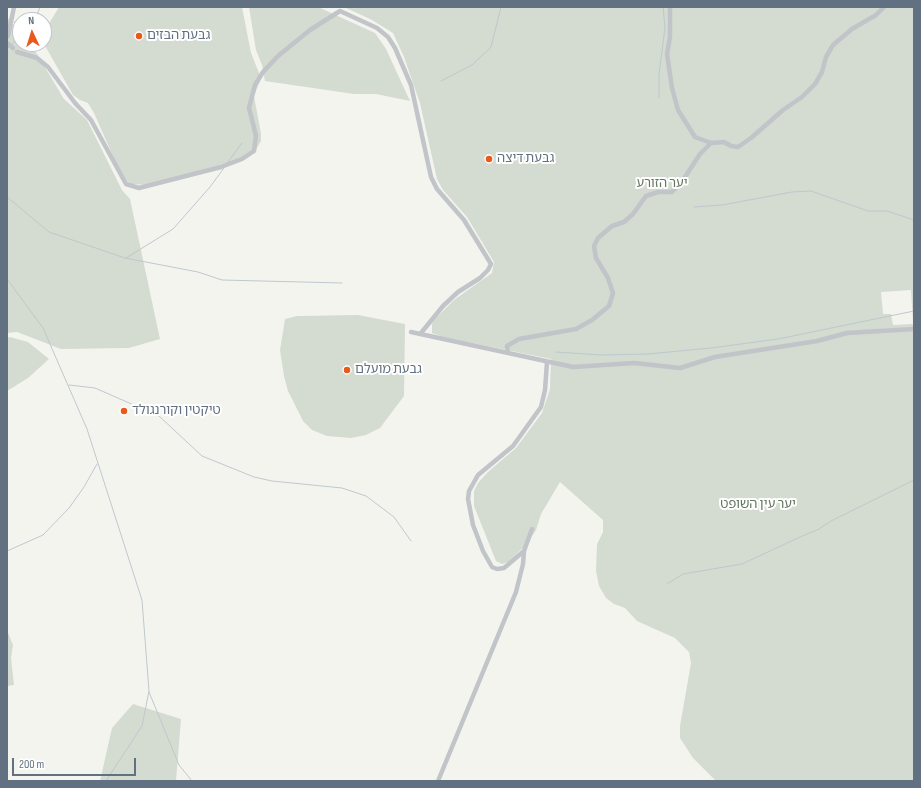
<!DOCTYPE html>
<meta charset="utf-8">
<style>
body{margin:0}
#map{position:relative;width:921px;height:788px;overflow:hidden;background:#f4f4ef;font-family:"Sofia Sans Condensed",sans-serif}
canvas{display:block}
.frame{position:absolute;inset:0;border:8px solid #627181;pointer-events:none}
.north{position:absolute;left:12px;top:12px;width:40px;height:40px;box-sizing:border-box;background:#fff;border:1px solid #c0c6cd;border-radius:50%;rotate:356deg;font-size:11px;font-weight:700;line-height:16px;text-align:center;color:#627181}
.north::after{content:'';display:block;margin:auto;width:14px;height:18px;background:#e8591b;clip-path:polygon(50% 0,100% 100%,50% 72%,0 100%)}
.scale{position:absolute;left:12px;top:758px;width:124px;height:18px;box-sizing:border-box;border:2px solid #627181;border-top:0;padding-left:5px;font-size:12px;line-height:14px;white-space:nowrap;color:#627181;-webkit-text-stroke:3px #fff;paint-order:stroke}
</style>
<div id="map">
<canvas width="921" height="788"></canvas>
<div class="frame"></div>
<div class="north">N</div>
<div class="scale">200 m</div>
</div>
<script>
const ctx = document.querySelector('canvas').getContext('2d');
ctx.lineJoin = 'round';
function fillPath(path, color) {
  ctx.fillStyle = color;
  ctx.fill(path, 'evenodd');
}
function toPath(rows) {
  const path = new Path2D();
  for (const r of rows) {
    path.moveTo(r[0], r[1]);
    for (let i = 2; i < r.length; i += 2) path.lineTo(r[i], r[i + 1]);
  }
  return path;
}
function stroke(path, color, width, dash) {
  ctx.strokeStyle = color;
  ctx.lineWidth = width;
  ctx.lineCap = dash ? 'butt' : 'round';
  ctx.setLineDash(dash || []);
  ctx.stroke(path);
}
function write(font, color, halo, rows, align = 'center') {
  ctx.font = font + ' "Sofia Sans Condensed","Noto Sans Hebrew",sans-serif';
  ctx.lineWidth = 4;
  ctx.setLineDash([]);
  ctx.textBaseline = 'middle';
  ctx.strokeStyle = halo;
  ctx.fillStyle = color;
  for (const [text, x, y, turn = 0] of rows) {
    ctx.save();
    ctx.translate(x, y);
    ctx.rotate((+turn || 0) * Math.PI / 180);
    ctx.textAlign = isNaN(turn) ? turn : align;
    if (halo) ctx.strokeText(text, 0, 0);
    ctx.fillText(text, 0, 0);
    ctx.restore();
  }
}
fillPath(toPath([
 [59,7,242,7,251,53,261,78,254,96,261,134,261,141,254,153,246,158,147,185,132,184,123,179,94,113,88,103,80,100,73,95,44,44,44,32],
 [249,7,318,7,375,33,386,49,410,101,376,94,354,94,265,81,262,65,256,50],
 [344,7,914,7,914,781,716,781,693,758,680,738,680,726,691,663,689,652,675,638,637,621,625,608,614,604,606,598,599,586,596,571,597,544,603,532,603,520,560,482,541,514,536,530,526,545,508,562,502,564,496,561,474,506,474,491,478,483,488,472,516,448,542,413,550,389,551,359,443,337,432,333,432,324,434,320,454,300,492,273,494,262,467,217,443,190,437,179,420,103,404,57,393,33,372,20],
 [911,290,913,324,893,325,891,314,883,314,881,292],
 [7,17,20,33,20,44,29,44,37,54,64,99,87,120,122,190,130,199,160,339,129,348,61,349,17,332,7,333],
 [358,315,405,324,404,396,380,428,366,435,351,438,327,436,312,430,303,421,288,391,284,376,280,350,285,319,297,316],
 [10,337,28,342,49,359,28,378,7,391,7,338],
 [7,630,13,645,11,658,14,685,7,686],
 [133,704,181,719,176,781,100,781,112,728]
]), '#d4dbd0');
stroke(toPath([
 [35,20,40,7],
 [14,22,20,22],
 [12,44,20,36],
 [7,49,10,46],
 [441,81,472,65,491,47,501,7],
 [659,98,659,74,665,28,663,7],
 [228,162,242,143],
 [7,197,49,232,125,258,198,272,222,280,342,283],
 [694,207,722,205,792,192,811,191,868,211,887,211,914,220],
 [126,258,173,229,210,187,224,168],
 [7,279,43,328,87,429,142,600,149,691,142,726,106,781],
 [556,352,601,355,648,354,711,348,778,339,914,311],
 [69,385,95,388,159,416,202,456,254,477,272,481,342,488,366,496,394,517,411,541],
 [7,551,43,535,69,508,84,487,97,464],
 [667,584,683,574,742,564,800,537,819,529,831,521,914,480],
 [149,692,179,765,192,781]
]), '#bec8ce', 1);
stroke(toPath([
 [670,7,670,37,667,54,672,88,678,110,695,137,711,143,724,142,731,146,738,147,751,138,783,110,802,97,815,84,822,72,826,57,833,45,852,29,876,15,884,7],
 [8,36,14,7],
 [8,44,13,48],
 [17,52,37,58,48,67,75,103,91,120,126,184,139,188,221,167,242,159,254,151,256,136,249,108,255,85,263,72,278,56,310,30,340,11,377,28,388,37,395,48,411,85,431,177,437,189,464,220,491,264,488,270,480,278,458,292,443,306,421,333],
 [411,332,573,367,634,363,680,368,715,357,817,341,847,333,914,329],
 [508,353,507,346,519,339,576,329,592,320,609,306,613,293,608,278,596,258,594,246,598,238,612,226,624,222,633,214,646,196,658,192,672,192,683,180,700,154,711,143],
 [524,551,504,568,497,569,492,567,483,551,473,525,468,499,469,491,478,475,513,446,541,407,545,390,547,362],
 [438,781,516,592,523,564,524,551,532,529]
]), '#c1c4c8', 4.5);
for (const [x, y, r, color] of [
 [139,36,4,"#e8591b"],
 [489,159,4,"#e8591b"],
 [347,370,4,"#e8591b"],
 [124,411,4,"#e8591b"]
]) {
  const dot = new Path2D();
  dot.arc(x, y, r, 0, 2 * Math.PI);
  ctx.fillStyle = color;
  ctx.fill(dot);
  stroke(dot, '#fff', 1.5);
}
write('13px', '#627181', '#fff', [
 ["גבעת הבזים",147,36],
 ["גבעת דיצה",497,159],
 ["גבעת מועלם",355,370],
 ["טיקטין וקורנגולד",132,411]
], 'left');
write('13px', '#647861', '#fff', [
 ["יער הזורע",662,184],
 ["יער עין השופט",758,505]
]);
</script>
